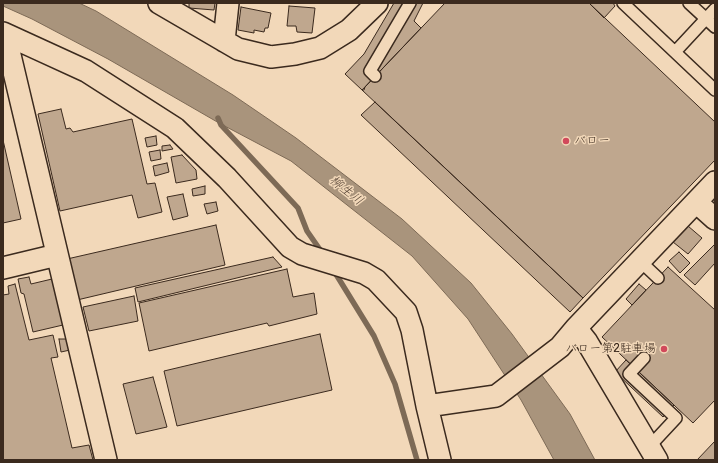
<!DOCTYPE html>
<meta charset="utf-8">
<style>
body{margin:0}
#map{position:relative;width:718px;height:463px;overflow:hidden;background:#f2d8b9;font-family:Pangolin,sans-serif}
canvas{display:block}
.frame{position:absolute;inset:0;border:4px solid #3b2a1e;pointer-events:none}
</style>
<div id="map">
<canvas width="718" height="463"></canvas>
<div class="frame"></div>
</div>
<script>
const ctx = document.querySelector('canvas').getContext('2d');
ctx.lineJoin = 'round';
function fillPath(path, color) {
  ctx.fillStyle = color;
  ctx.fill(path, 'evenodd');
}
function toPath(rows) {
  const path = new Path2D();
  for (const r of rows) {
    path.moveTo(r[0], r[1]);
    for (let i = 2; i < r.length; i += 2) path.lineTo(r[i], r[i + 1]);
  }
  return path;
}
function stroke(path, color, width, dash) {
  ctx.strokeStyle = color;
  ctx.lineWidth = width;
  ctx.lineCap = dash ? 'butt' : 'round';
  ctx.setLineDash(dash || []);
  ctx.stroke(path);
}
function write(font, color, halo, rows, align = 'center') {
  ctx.font = font + ' Pangolin,"Klee One",sans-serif';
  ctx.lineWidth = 3;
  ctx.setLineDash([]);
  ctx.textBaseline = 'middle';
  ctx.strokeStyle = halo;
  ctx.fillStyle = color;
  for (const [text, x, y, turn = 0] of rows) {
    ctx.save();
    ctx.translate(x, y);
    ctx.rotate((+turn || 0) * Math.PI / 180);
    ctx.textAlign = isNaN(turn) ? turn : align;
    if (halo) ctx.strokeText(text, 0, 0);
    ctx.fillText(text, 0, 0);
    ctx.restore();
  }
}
const water = toPath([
 [3,3,79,3,96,11,233,95,296,138,402,219,471,283,512,334,570,414,595,460,554,460,521,400,468,319,412,256,291,161,219,123,108,59,32,19,3,6,3,3]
]);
fillPath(water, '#a9947c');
stroke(water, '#7d6a56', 1);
stroke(toPath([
 [218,118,221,125,298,208,307,231,323,254],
 [334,271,374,336,395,384,417,460]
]), '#7d6a56', 5.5);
const building = toPath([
 [189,3,215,3,214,10,189,8,189,3],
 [394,3,423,3,414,21,421,28,365,87,364,90,362,90,345,74,364,54,394,3],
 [445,3,589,3,715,122,715,160,583,298,362,90,445,3],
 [589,3,613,3,615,6,604,18,589,3],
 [289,6,315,8,312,33,297,32,296,26,287,26,289,6],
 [241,7,271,13,268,28,265,28,264,32,254,30,254,33,238,30,241,7],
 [375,102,583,298,570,312,361,115,375,102],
 [61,109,66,129,70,128,73,132,132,119,147,184,155,183,162,212,138,218,132,195,60,211,38,114,61,109],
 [156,136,157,145,147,147,145,138,156,136],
 [3,140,21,219,3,223,3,140],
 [170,145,173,149,162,151,162,146,170,145],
 [160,150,161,159,151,161,149,152,160,150],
 [182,155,196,170,197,179,176,183,171,157,182,155],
 [167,163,169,172,155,176,153,166,167,163],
 [205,186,205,194,193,196,192,189,205,186],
 [183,194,188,216,173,220,167,197,183,194],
 [216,202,218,211,207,214,204,204,216,202],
 [216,225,225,265,77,300,67,259,216,225],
 [688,226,702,238,688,254,673,242,688,226],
 [715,244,715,263,695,285,684,275,715,244],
 [679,252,690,263,680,273,669,261,679,252],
 [273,257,282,267,138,302,135,288,273,257],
 [668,267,715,310,715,400,693,423,602,337,668,267],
 [287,269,293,297,314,293,317,314,269,326,267,323,149,351,139,303,287,269],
 [29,277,31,284,52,279,63,325,33,332,24,294,21,293,18,279,29,277],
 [15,284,29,340,53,335,58,357,51,358,72,448,89,445,93,460,3,460,3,295,9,294,8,286,15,284],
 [639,284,646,290,632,305,626,299,639,284],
 [134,296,138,321,89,331,83,307,134,296],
 [320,334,332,390,177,426,164,371,320,334],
 [59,339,67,339,70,350,61,352,59,339],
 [626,360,674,405,663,417,615,372,626,360],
 [153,377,167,427,136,434,123,384,153,377],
 [715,441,715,460,697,460,715,441]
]);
fillPath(building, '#bfa78e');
stroke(building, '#3b2a1e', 1);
const service = toPath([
 [623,3,715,90],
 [689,3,715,27],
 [675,52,715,9],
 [375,76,370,71,410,3],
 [640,261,658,278],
 [644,358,629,374,676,418,649,447]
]);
const minor = toPath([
 [159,3,238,49,271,57,295,54,320,48,349,30,377,3],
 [3,33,86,71,175,128,227,178,290,247,302,254,364,273,376,280,406,312,412,330,427,406,440,460],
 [5,34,106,460],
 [224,41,228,3],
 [696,202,715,219],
 [3,268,57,255],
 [427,406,496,396,560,347,576,328],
 [657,460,587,342,576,328,715,182]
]);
stroke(service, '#3b2a1e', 14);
stroke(minor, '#3b2a1e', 24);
stroke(service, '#f2d8b9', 11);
stroke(minor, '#f2d8b9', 21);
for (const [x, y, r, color] of [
 [566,141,4,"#d1495b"],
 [664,349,4,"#d1495b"]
]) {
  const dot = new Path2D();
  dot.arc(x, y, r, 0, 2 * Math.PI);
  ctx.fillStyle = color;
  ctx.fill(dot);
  stroke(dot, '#f2d8b9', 1.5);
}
write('12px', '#3b2a1e', '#f2d8b9', [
 ["バロー",574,141],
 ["バロー第2駐車場",656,349,"right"]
], 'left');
write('italic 13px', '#564436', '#f2d8b9', [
 ["柳生川",346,191,39]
]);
</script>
